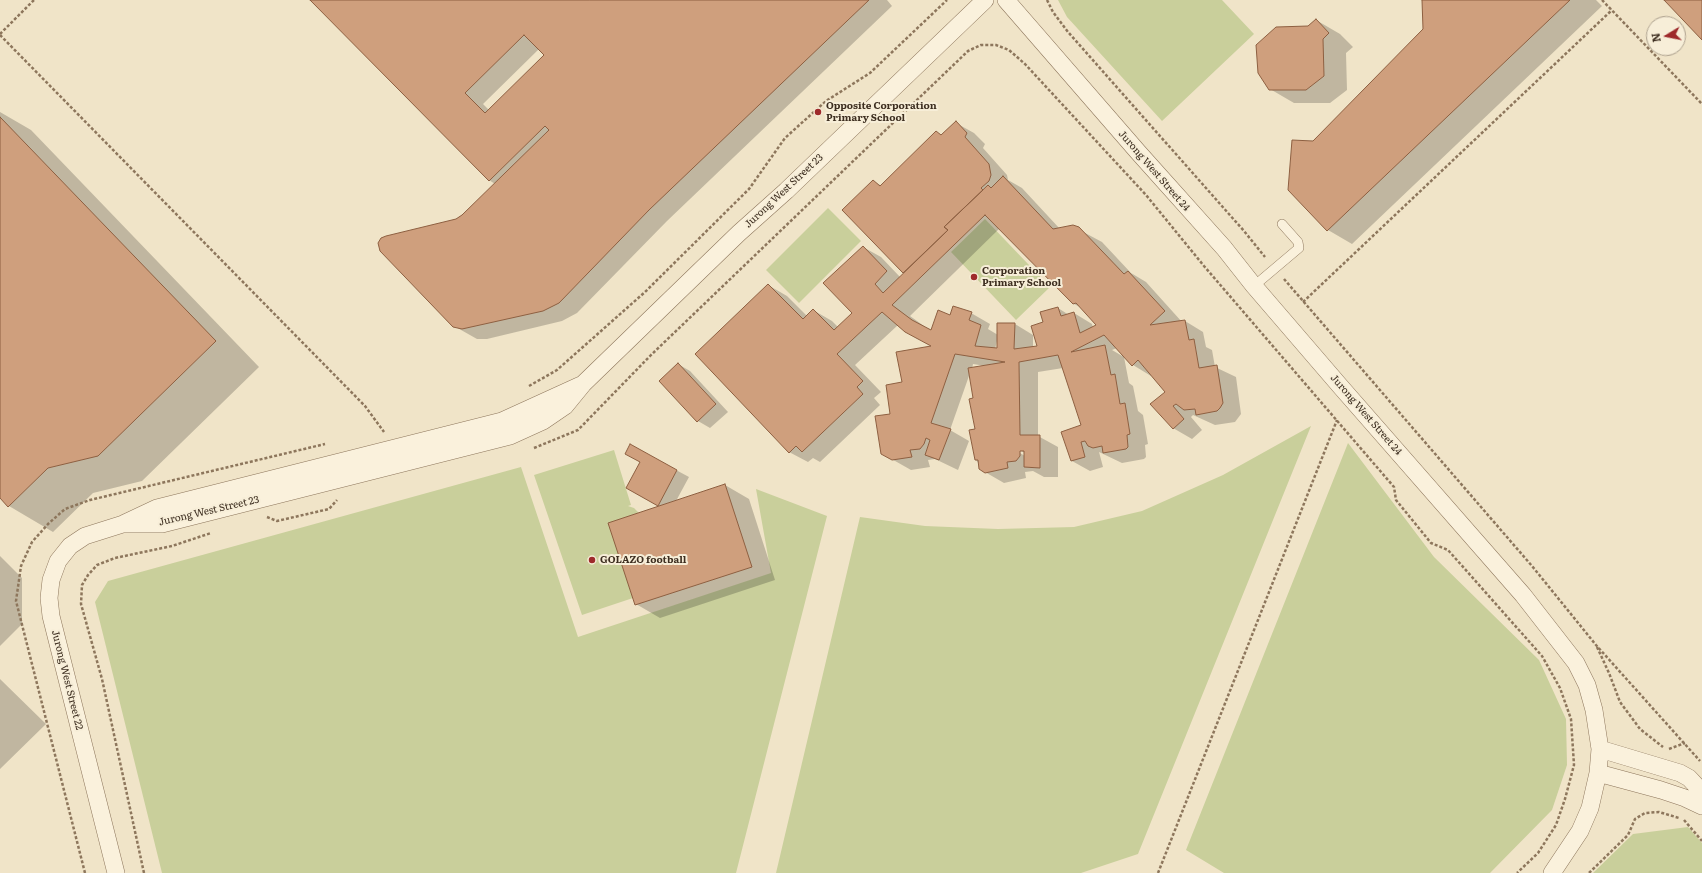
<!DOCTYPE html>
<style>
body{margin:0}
#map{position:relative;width:1702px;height:873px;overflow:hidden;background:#f0e4c8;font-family:Literata,serif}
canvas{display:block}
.north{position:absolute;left:1646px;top:16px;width:40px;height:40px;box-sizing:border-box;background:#f7eed8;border:1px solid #ada18e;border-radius:50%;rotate:260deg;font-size:11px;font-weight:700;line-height:16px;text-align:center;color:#3d2e20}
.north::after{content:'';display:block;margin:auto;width:14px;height:18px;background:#9e2a2b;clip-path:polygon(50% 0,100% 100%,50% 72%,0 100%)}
</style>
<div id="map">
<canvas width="1702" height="873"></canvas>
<div class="north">N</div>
</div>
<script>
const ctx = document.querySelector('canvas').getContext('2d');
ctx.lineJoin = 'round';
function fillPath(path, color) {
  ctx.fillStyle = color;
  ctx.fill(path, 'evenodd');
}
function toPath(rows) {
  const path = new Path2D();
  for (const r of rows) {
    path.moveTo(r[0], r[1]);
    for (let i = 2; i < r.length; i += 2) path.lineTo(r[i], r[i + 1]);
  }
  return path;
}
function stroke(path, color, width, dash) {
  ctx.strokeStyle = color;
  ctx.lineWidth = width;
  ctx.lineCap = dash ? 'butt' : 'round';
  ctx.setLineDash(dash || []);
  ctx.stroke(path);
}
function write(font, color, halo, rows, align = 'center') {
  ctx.font = font + ' Literata,serif';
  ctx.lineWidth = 4;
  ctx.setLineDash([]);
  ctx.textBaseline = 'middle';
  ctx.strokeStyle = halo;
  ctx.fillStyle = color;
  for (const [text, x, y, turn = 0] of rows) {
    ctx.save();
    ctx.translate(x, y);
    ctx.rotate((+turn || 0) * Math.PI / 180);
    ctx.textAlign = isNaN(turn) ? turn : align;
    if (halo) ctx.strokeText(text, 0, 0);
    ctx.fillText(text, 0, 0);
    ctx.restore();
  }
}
fillPath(toPath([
 [1058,0,1222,0,1254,34,1162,121,1067,17],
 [828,208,861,241,799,303,766,270],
 [985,219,1050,287,1016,320,951,252],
 [1311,426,1138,854,1081,873,776,873,860,517,925,526,998,529,1074,527,1142,511,1223,475],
 [1348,443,1434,557,1539,660,1566,719,1567,765,1552,810,1490,873,1224,873,1186,850],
 [614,450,631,505,628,506,634,508,644,518,633,598,582,615,534,475],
 [521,467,578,637,771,573,756,489,827,516,736,873,162,873,95,602,108,581],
 [1688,827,1702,843,1702,873,1593,873,1633,834]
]), '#c9cf9b');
fillPath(toPath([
 [312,0,887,0,892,6,667,221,577,313,562,321,487,339,477,339,454,326,456,219,462,215,495,184,489,180],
 [539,49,546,55,489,110,483,104],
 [1423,0,1596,0,1602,6,1352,244,1328,230,1289,189,1314,142,1424,30],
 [1316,20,1340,34,1353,47,1346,53,1347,90,1330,103,1294,103,1270,89,1309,27],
 [0,112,31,130,259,367,142,481,93,493,53,532,9,506,0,497],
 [956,123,974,133,985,144,983,148,1007,175,1008,180,1022,188,1060,229,1072,226,1102,242,1131,273,1146,282,1182,322,1185,321,1203,332,1206,347,1212,350,1215,367,1236,377,1241,414,1235,422,1215,425,1193,415,1191,417,1202,430,1192,439,1173,428,1167,392,1152,374,1151,376,1133,365,1117,348,1112,350,1124,357,1129,383,1133,386,1138,411,1143,415,1148,444,1145,445,1146,457,1144,459,1122,463,1099,452,1103,467,1090,471,1072,461,1082,426,1063,368,1038,372,1038,436,1058,447,1058,477,1044,477,1033,471,1025,472,1026,478,1004,483,985,472,976,460,975,399,970,373,950,430,969,441,958,470,935,459,928,460,930,467,911,470,881,453,892,415,903,383,933,347,898,325,855,365,881,392,874,398,880,405,820,462,813,458,808,462,789,452,768,285,787,296,807,316,813,310,832,321,838,327,854,313,863,247,881,257,900,277,904,273,843,210,873,181,882,186,936,132,942,135],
 [1000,228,1074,304,1082,308,1098,326,1093,328,1092,324,1074,313,1069,315,1058,308,1044,323,1039,347,1033,347,1033,335,1015,324,998,324,998,335,988,329,990,324,971,313,951,316,931,331,910,316],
 [997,341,998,349,995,349],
 [973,364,985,366,972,369],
 [1016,448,1025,453,1025,456,1015,450],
 [678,364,690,371,728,412,710,428,698,421,660,381],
 [676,470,689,477,676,501,725,485,749,499,775,580,660,618,636,604,660,507,627,488],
 [0,556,22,578,22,624,0,646],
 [0,679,46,724,0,769]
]), '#0003');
const building = toPath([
 [310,0,869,0,649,210,559,303,543,311,462,329,453,327,380,251,378,243,381,238,386,236,456,219,462,215,549,130,545,126,489,181,310,0],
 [524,35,544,55,485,113,465,93,524,35],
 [1422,0,1570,0,1327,231,1288,190,1292,140,1313,141,1423,29,1422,0],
 [1664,0,1702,0,1702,40,1664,0],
 [1316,19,1329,33,1323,39,1324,76,1306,90,1269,90,1258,73,1256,45,1276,27,1308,26,1316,19],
 [0,117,216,341,98,456,48,468,8,507,0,498,0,117],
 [956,121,967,133,965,137,989,164,991,175,989,181,981,188,983,190,944,227,948,230,903,273,842,210,873,180,880,186,936,131,941,135,956,121],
 [1003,176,1053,229,1073,225,1079,227,1124,274,1128,271,1165,311,1150,325,1185,320,1189,340,1194,339,1199,368,1217,365,1223,403,1220,408,1217,411,1196,415,1195,409,1184,410,1176,404,1173,406,1184,419,1173,429,1150,404,1165,392,1138,360,1132,366,1104,335,1071,352,1105,345,1111,375,1115,374,1120,404,1125,403,1130,434,1127,435,1128,447,1126,449,1103,453,1102,446,1093,448,1088,446,1085,441,1081,442,1085,457,1071,461,1061,432,1081,425,1058,355,1019,362,1020,435,1040,435,1040,468,1024,467,1024,451,1020,451,1020,456,1016,461,1007,462,1008,468,985,473,979,469,978,460,975,460,969,430,975,429,969,399,973,398,968,368,1005,362,955,354,931,423,951,429,939,460,925,455,930,440,926,438,924,444,920,449,910,450,912,457,892,460,881,454,875,416,890,414,886,385,902,382,896,352,931,346,905,332,882,312,837,354,863,381,857,387,863,394,802,452,796,446,789,453,695,354,768,284,803,319,813,309,834,330,852,313,823,283,863,246,887,271,875,284,883,293,948,230,944,227,988,185,991,188,1003,176],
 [985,215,1073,304,1076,303,1096,325,1080,333,1074,312,1061,316,1058,307,1040,312,1043,322,1031,326,1037,346,1014,349,1015,323,997,323,997,348,975,346,981,325,969,320,972,312,953,306,950,315,938,310,931,330,912,320,892,305,985,215],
 [678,363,716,404,697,422,659,381,678,363],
 [630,444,677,470,658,506,626,488,640,462,625,454,630,444],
 [725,484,752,567,635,605,608,523,725,484]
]);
fillPath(building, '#cf9f7d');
stroke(building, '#8d5f41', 1);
const service = toPath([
 [1254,286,1299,248,1298,242,1282,224]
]);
const minor = toPath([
 [1006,0,1138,152,1224,248,1254,286,1340,386,1523,595,1576,663,1587,685,1594,710,1600,749,1598,773,1590,808,1580,831,1552,873],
 [123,524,162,524,510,436,543,421,565,406,583,384,739,233,786,191,985,0],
 [1600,749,1680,773,1689,778,1702,792],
 [1598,773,1661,790,1685,798,1702,806],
 [116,873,51,616,49,598,51,580,58,561,70,546,85,536,123,524,157,508,502,421,581,385]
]);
stroke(service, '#8d765c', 10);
stroke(minor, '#8d765c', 18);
stroke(toPath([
 [1047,0,1053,12,1068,32,1244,231,1265,257],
 [1602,0,1702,104],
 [0,34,34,0],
 [0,35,365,406,384,432],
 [1284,279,1532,566,1596,645,1700,761],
 [1303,302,1612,10],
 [529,386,557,370,645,292,749,189,785,138,826,101,870,73,947,0],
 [534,448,578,430,651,355,968,51,981,45,996,45,1009,50,1025,64,1146,195,1204,266,1394,487,1396,500,1431,543,1448,550,1542,656,1560,688,1571,719,1574,765,1565,799,1556,825,1538,853,1517,873],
 [267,517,277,521,329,509,337,500],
 [1597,647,1609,673,1620,702,1640,729,1663,747],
 [1669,749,1685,743],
 [1684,820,1702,841],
 [85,873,16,601,21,566,32,542,48,524,65,509,90,500,325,444],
 [144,873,102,679,81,604,82,585,88,575,97,565,115,558,172,546,211,533],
 [1158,873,1337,420],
 [1589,873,1628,835,1635,819,1645,813,1659,812,1679,818]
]), '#8d765c', 2.5, [3, 2]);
stroke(service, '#faf1dc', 9);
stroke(minor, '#faf1dc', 17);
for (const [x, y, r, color] of [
 [818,112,4,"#9e2a2b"],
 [974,277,4,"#9e2a2b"],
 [592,560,4,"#9e2a2b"]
]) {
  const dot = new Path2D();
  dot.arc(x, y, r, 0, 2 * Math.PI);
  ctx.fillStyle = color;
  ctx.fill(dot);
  stroke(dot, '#f7eed8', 1.5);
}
write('bold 10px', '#3d2e20', '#f7eed8', [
 ["Opposite Corporation",826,106],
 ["Primary School",826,118],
 ["Corporation",982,271],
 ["Primary School",982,283],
 ["GOLAZO football",600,560]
], 'left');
write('10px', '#3d2e20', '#f7eed8', [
 ["Jurong West Street 24",1154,171,49],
 ["Jurong West Street 23",784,191,-43],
 ["Jurong West Street 24",1366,415,49],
 ["Jurong West Street 23",209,511,-13],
 ["Jurong West Street 22",67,680,76]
]);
</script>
